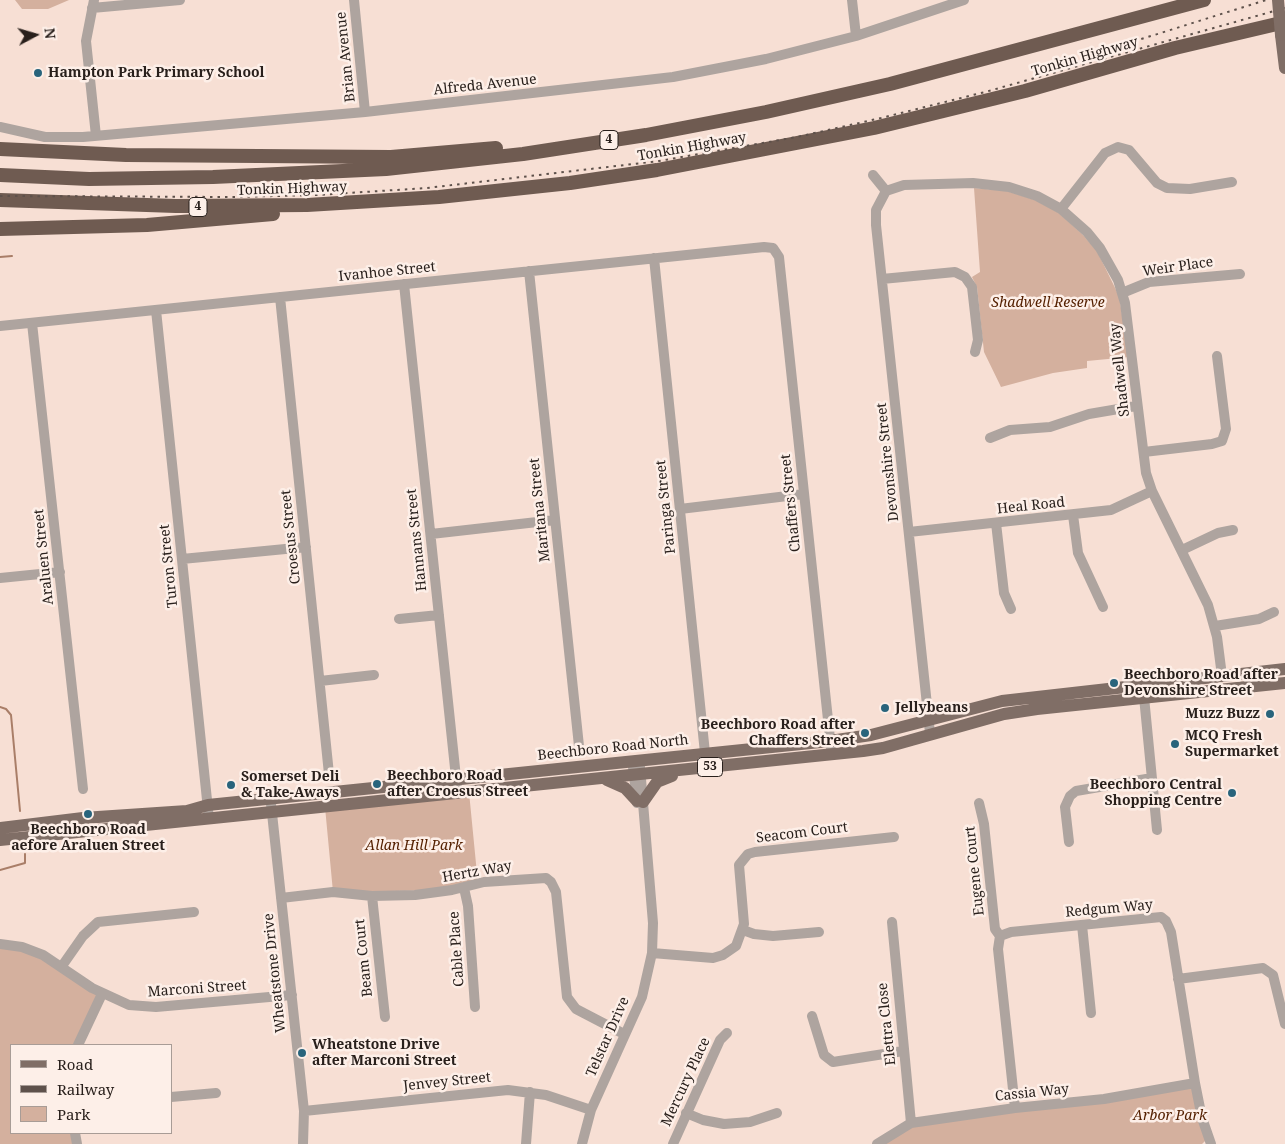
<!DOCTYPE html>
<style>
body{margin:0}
#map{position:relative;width:1285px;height:1144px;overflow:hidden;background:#f7dfd4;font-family:"Noto Serif",serif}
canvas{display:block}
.legend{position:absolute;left:10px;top:1044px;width:162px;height:90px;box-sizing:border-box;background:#fdefe8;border:1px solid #a89c96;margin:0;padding:6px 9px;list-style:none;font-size:15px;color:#29201c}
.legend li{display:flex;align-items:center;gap:10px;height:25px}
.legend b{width:25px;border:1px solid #a89c96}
.north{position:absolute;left:10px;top:10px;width:50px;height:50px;-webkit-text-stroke:4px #fdefe8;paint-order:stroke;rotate:84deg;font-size:14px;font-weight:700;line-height:20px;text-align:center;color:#29201c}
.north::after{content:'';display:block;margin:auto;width:18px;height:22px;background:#29201c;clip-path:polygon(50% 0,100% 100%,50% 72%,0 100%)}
</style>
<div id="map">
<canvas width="1285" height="1144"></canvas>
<ul class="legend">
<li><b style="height:6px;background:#806e66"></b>Road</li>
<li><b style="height:6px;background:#5e514b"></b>Railway</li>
<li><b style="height:14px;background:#d4b09e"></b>Park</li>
</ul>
<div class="north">N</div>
</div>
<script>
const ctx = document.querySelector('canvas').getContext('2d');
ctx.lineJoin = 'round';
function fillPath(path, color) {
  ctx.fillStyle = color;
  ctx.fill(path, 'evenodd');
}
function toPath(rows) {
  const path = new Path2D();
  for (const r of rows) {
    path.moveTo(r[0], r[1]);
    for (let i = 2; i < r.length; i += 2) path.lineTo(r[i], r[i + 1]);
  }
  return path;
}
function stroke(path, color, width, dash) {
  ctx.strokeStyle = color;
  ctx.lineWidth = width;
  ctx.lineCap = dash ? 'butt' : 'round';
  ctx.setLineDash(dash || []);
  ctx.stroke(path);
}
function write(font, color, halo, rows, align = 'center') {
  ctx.font = font + ' "Noto Serif",serif';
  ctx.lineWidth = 5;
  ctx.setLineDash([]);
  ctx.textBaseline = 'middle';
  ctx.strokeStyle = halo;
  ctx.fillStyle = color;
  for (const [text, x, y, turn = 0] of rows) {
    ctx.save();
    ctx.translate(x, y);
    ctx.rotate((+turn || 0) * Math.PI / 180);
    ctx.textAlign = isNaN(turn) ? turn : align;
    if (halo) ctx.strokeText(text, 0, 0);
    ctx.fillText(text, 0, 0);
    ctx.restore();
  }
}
fillPath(toPath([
 [15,0,69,0,48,9,22,9],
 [974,188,1007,191,1035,200,1059,213,1083,235,1097,251,1119,296,1129,357,1087,361,1087,368,1053,373,1001,387,984,352,977,287,972,277,980,272],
 [469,792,478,884,452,890,333,892,325,807],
 [0,944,22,947,102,994,78,1045,11,1045,11,1133,75,1133,74,1144,0,1144],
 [1195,1083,1208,1138,1202,1144,877,1144,902,1127]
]), '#d4b09e');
stroke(toPath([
 [0,257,12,256],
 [0,707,6,709,11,715,20,811],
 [0,870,25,863,25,854]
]), '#a97e68', 2);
stroke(toPath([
 [94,0,86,41,96,136],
 [354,0,365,112],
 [852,0,856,36],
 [92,8,180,0],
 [0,127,45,137,83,137,365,112,673,77,766,59,856,36,964,0],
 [873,175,886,191],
 [886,191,904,185,973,183,1009,187,1037,196,1061,209,1087,232,1100,248,1118,280,1125,303,1146,473,1152,491,1208,605,1217,637,1222,676],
 [886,191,876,210,876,225,930,733],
 [1061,209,1105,153,1118,147,1129,150,1157,183,1167,188,1190,189,1232,182],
 [654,258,705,753],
 [529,271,579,746],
 [882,279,955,272,965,277,972,287,978,340,975,352],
 [404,284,457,787],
 [1122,293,1149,282,1240,274],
 [280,297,329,774],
 [156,310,209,819],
 [32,323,83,789],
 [0,326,764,247,773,248,779,257,831,748],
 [990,438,1010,430,1050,427,1089,414,1136,406],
 [1144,452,1212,444,1222,441,1226,429,1217,356],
 [680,509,804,494],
 [1073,515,1078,553,1103,607],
 [996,523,1004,593,1011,609],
 [909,532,1111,510,1152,491],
 [431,534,555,520],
 [1182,550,1218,533,1233,530],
 [182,559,306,547],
 [0,578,60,572],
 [399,619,439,615],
 [1215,626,1259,619,1274,612],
 [320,681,374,675],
 [1144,697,1157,830],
 [633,767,637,803],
 [979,803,984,824,995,929,1000,936],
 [271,804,304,1111,303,1144],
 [1069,842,1065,807,1070,796,1076,791,1152,778],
 [464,888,468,906,475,1007],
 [372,896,385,1017],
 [281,898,333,892,372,896,415,895,452,890,484,882,546,878,551,882,556,892,567,997,576,1009,624,1034],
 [892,922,911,1123],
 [1082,925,1091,1013],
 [743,930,754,934,773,936,819,932],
 [0,944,22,947,43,955,92,988,129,1005,156,1007,292,995],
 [652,953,713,958,723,955,736,946,744,924,739,865,748,854,755,852,894,837],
 [62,966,83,936,98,922,194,912],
 [1178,979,1263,968,1273,975,1285,1024],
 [812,1016,824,1055,833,1062,903,1051],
 [78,1045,102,994],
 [171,1097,216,1093],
 [1015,1108,998,949,1000,936,1011,932,1161,917,1166,921,1171,932,1195,1083,1202,1118,1211,1144],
 [304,1111,508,1090,546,1095,591,1110],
 [686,1113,703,1120,724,1124,750,1122,777,1113],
 [75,1133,77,1144],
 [526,1144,530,1092],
 [582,1144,591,1110,642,997,652,953,653,923,640,767],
 [673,1144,720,1040,727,1033],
 [877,1144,911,1123,1015,1108,1104,1099,1195,1083]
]), '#aea49f', 10);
stroke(toPath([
 [1281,35,1285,68],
 [607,780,625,788,637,801],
 [643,802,657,782,672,776],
 [0,828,83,818,187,811,208,805,830,741,871,735,1002,701,1285,669],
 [0,840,863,751,883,748,1004,714,1037,709,1285,683]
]), '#806e66', 12);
stroke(toPath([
 [0,149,126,155,391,157,496,148],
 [0,175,89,179,213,177,386,169,523,154,646,135,766,112,890,84,1204,0],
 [0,200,176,206,307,205,439,197,570,183,657,170,874,128,1025,91,1175,48,1285,22],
 [0,229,147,225,273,214]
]), '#6f5b51', 14);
stroke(toPath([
 [1084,57,1266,0],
 [0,196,234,197,317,195,427,188,659,161,797,137,881,118,985,92,1285,8]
]), '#5e514b', 2, [2.5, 5]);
stroke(toPath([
 [1278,0,1281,35]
]), '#806e66', 12);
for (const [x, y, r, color] of [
 [38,73,5,"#29647c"],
 [1114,683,5,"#29647c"],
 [885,708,5,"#29647c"],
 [1270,714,5,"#29647c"],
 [865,733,5,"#29647c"],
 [1175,744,5,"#29647c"],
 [377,784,5,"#29647c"],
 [231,785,5,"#29647c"],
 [1232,793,5,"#29647c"],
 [88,814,5,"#29647c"],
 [302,1053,5,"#29647c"]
]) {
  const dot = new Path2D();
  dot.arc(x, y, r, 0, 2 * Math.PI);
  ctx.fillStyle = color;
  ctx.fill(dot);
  stroke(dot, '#fdefe8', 2);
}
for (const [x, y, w] of [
 [609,140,18],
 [198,207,18],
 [710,767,25]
]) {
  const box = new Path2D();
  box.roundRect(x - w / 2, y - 9.5, w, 19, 4);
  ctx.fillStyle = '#fdefe8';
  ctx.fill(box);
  stroke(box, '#29201c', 1);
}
write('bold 12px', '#29201c', null, [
 ["4",609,140],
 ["4",198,207],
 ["53",710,767]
]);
write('14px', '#29201c', '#fdefe8', [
 ["Brian Avenue",346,57,-96],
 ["Tonkin Highway",1085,57,-16],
 ["Alfreda Avenue",485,85,-6],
 ["Tonkin Highway",692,147,-10],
 ["Tonkin Highway",292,189,-2],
 ["Weir Place",1178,267,-8],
 ["Ivanhoe Street",387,272,-6],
 ["Shadwell Way",1120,370,-96],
 ["Devonshire Street",888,462,-96],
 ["Chaffers Street",791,503,-96],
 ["Heal Road",1031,506,-6],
 ["Paringa Street",666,507,-96],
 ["Maritana Street",540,510,-96],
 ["Croesus Street",291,537,-96],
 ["Hannans Street",417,540,-96],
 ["Araluen Street",44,557,-96],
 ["Turon Street",169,566,-96],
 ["Beechboro Road North",613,748,-6],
 ["Seacom Court",802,833,-7],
 ["Eugene Court",975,871,-96],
 ["Hertz Way",477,872,-10],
 ["Redgum Way",1109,909,-5],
 ["Cable Place",457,949,-94],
 ["Beam Court",364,958,-96],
 ["Wheatstone Drive",275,973,-96],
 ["Marconi Street",197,989,-4],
 ["Elettra Close",887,1024,-96],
 ["Telstar Drive",608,1037,-66],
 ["Jenvey Street",447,1082,-6],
 ["Mercury Place",686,1082,-65],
 ["Cassia Way",1032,1093,-6]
]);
write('bold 14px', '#29201c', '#fdefe8', [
 ["Hampton Park Primary School",48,73],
 ["Beechboro Road after",1124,675],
 ["Devonshire Street",1124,691],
 ["Jellybeans",895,708],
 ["Muzz Buzz",1260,714,"right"],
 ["Beechboro Road after",855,725,"right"],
 ["Chaffers Street",855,741,"right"],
 ["MCQ Fresh",1185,736],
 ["Supermarket",1185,752],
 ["Beechboro Road",387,776],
 ["after Croesus Street",387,792],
 ["Somerset Deli",241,777],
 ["& Take-Aways",241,793],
 ["Beechboro Central",1222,785,"right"],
 ["Shopping Centre",1222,801,"right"],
 ["Beechboro Road",88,830,"center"],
 ["aefore Araluen Street",88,846,"center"],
 ["Wheatstone Drive",312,1045],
 ["after Marconi Street",312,1061]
], 'left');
write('italic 14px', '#542000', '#fdefe8', [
 ["Shadwell Reserve",1048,303],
 ["Allan Hill Park",414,846],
 ["Arbor Park",1170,1116]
]);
</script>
